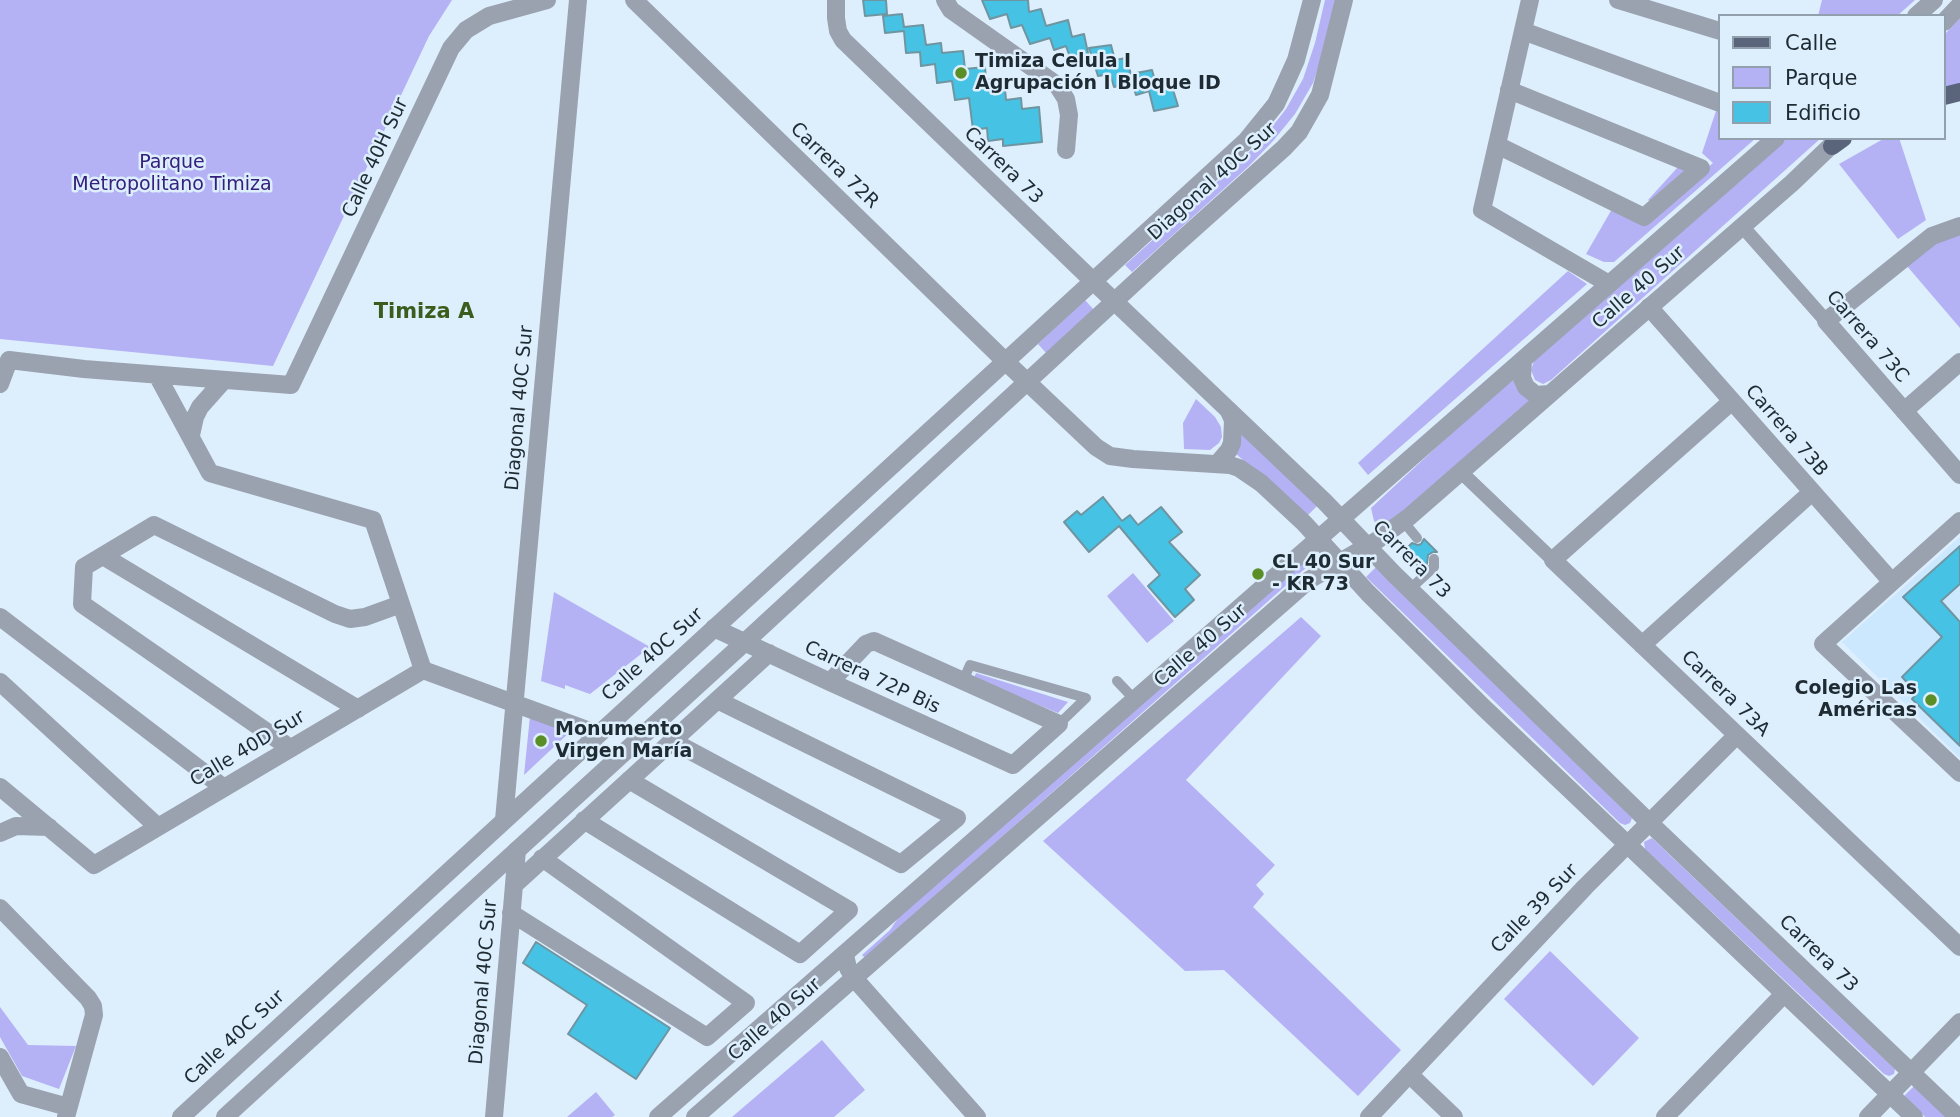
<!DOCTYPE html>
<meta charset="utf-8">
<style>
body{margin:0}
#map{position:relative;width:1960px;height:1117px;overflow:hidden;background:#ddeefd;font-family:"DejaVu Sans",sans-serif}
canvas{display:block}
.legend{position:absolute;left:1718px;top:14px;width:228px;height:126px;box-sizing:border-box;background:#ddeefd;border:2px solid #91a0ac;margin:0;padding:9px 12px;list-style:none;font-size:21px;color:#1f2b33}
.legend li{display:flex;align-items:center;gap:14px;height:35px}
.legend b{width:35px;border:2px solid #91a0ac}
</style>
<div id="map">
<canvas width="1960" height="1117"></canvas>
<ul class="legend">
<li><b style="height:9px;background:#5a657c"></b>Calle</li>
<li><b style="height:19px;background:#b4b1f5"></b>Parque</li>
<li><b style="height:19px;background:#46c2e4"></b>Edificio</li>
</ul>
</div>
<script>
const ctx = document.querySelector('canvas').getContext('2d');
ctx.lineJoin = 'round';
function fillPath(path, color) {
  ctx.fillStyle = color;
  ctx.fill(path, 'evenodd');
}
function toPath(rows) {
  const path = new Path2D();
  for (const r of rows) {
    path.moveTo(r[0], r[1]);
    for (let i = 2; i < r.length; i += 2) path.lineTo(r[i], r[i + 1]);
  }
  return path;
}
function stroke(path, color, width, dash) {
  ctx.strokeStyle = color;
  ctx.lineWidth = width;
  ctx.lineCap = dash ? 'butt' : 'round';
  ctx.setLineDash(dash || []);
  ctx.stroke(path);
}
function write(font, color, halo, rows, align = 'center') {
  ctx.font = font + ' "DejaVu Sans",sans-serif';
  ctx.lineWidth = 5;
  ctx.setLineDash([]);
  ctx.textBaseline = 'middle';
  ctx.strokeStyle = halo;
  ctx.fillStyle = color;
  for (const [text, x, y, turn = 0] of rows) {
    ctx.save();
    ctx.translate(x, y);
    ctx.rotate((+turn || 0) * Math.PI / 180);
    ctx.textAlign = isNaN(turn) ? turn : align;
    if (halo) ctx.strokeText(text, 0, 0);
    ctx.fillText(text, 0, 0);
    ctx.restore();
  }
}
fillPath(toPath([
 [1960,537,1960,758,1842,642]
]), '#cbe8ff');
fillPath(toPath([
 [0,0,452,0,429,36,273,366,0,339],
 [1325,0,1336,0,1325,47,1313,83,1295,114,1273,141,1249,166,1132,272,1125,265,1239,162,1264,137,1286,109,1303,79,1315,43],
 [1822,0,1915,0,1897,16,1818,16],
 [1960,18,1960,85,1944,90,1944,35],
 [1716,111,1720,112,1720,138,1756,138,1614,262,1604,262,1586,254,1612,209,1642,223,1713,163,1702,153],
 [1787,138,1821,138,1551,380,1543,384,1535,380,1531,370,1535,358],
 [1885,138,1899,138,1926,220,1898,239,1839,164],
 [1678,167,1689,171,1653,203,1648,200],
 [1960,234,1960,328,1907,266,1933,244],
 [1568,271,1587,284,1368,475,1358,463],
 [1085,300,1094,310,1047,354,1038,344],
 [1513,376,1532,401,1386,526,1379,525,1374,521,1371,508],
 [1196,399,1215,417,1221,427,1222,437,1219,443,1210,450,1184,449,1183,423],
 [1241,431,1318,505,1306,517,1234,452],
 [1312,553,1317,558,865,958,862,955,890,930,904,909],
 [1376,567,1632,818,1630,823,1625,825,1620,823,1366,577],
 [1133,573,1174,621,1147,643,1107,596],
 [554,592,650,647,590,694,565,685,565,689,541,681],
 [1301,617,1321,636,1186,780,1275,865,1256,885,1264,894,1253,907,1401,1050,1358,1096,1224,970,1185,971,1043,841],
 [976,673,1068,702,1058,713,974,678],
 [530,716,573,729,524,775],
 [1652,838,1895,1069,1894,1074,1889,1076,1884,1074,1645,849,1644,842],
 [1550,951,1639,1038,1593,1086,1504,999],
 [0,1007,28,1045,76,1046,59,1089,22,1076,0,1037],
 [822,1040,865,1090,834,1117,732,1117],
 [1915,1085,1948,1117,1925,1117,1904,1096],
 [596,1092,615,1115,612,1117,567,1117]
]), '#b4b1f5');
const building = toPath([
 [863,0,886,0,887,14,865,16,863,0],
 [982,0,1028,0,1029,12,1041,9,1046,26,1068,20,1072,37,1084,34,1089,58,1072,63,1066,46,1054,50,1050,38,1030,44,1022,25,1011,28,1007,14,990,19,982,0],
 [902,14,904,27,923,25,926,45,941,43,942,53,963,51,965,69,985,67,986,80,1004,78,1006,100,1021,98,1022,109,1039,107,1042,142,1003,146,1003,139,988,141,987,128,973,130,969,98,955,100,952,81,937,83,935,64,921,66,920,52,906,53,904,31,885,33,883,16,902,14],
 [1111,45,1115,60,1126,58,1131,74,1152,70,1156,84,1170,80,1178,106,1154,111,1149,91,1136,95,1132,83,1114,87,1110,74,1098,76,1089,48,1111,45],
 [1103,497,1122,521,1130,515,1138,525,1161,507,1182,532,1169,542,1200,575,1185,589,1194,600,1175,617,1148,586,1160,575,1119,526,1089,552,1064,522,1077,511,1081,515,1103,497],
 [1424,539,1437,552,1433,552,1428,555,1427,564,1421,569,1404,551,1412,543,1418,545,1421,544,1424,539],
 [1960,546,1960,584,1941,601,1960,622,1960,746,1912,699,1917,693,1902,677,1942,637,1903,597,1960,546],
 [536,942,670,1028,636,1079,568,1034,587,1005,523,963,536,942]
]);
fillPath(building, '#46c2e4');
stroke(building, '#6f95a1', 2);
stroke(toPath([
 [1403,521,1417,538],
 [1410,589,1434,567,1434,559],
 [963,681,970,665,1086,698,1059,724],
 [1117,681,1135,700]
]), '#9ba2af', 10);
stroke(toPath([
 [1742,226,1826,321],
 [1461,472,1553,560]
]), '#9ba2af', 14);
stroke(toPath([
 [836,0,836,18,838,31,843,40,1093,281],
 [945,0,951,10,1057,85,1066,99,1069,115,1066,150],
 [1530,0,1482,210,1609,284],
 [1618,0,1720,31],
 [1523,31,1720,103],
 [1497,145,1644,217,1701,168,1509,90],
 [1960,226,1932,236,1826,321,1960,475],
 [1649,307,1892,582],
 [157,375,210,473,373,520,423,670],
 [0,384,9,360,84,369,291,385,451,48,466,30,489,16,547,0],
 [1732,401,1553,560,1960,947],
 [1904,411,1960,362],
 [191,435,195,417,200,407,224,380],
 [1217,464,1229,450,1232,443,1233,420,1229,411],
 [1960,521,1823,644,1960,773],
 [103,556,358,709],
 [0,617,224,788],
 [714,628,830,682,1013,765,1059,724,874,641,866,644,830,682],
 [1642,645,1812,492],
 [423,670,598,734],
 [0,682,158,827],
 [672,741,901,864,957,818,717,700],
 [290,748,82,604,84,567,154,525,335,614,350,619,365,617,401,604],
 [0,787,94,865,423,670],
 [504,820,578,0],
 [584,820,800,954,849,910,629,780],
 [0,833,16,826,49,827],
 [514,885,769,653],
 [0,908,88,998,93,1006,94,1015,66,1117],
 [511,913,707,1037,746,1003,542,858],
 [845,955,848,968,854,978,977,1117],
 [0,1057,21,1094,68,1107],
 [1409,1074,1454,1117],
 [494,1117,517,850],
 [1369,1117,1585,887,1737,735],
 [1665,1117,1784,994],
 [1868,1117,1960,1022]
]), '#9ba2af', 18);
stroke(toPath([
 [634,0,1006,362,1096,447,1110,456,1133,459,1230,465,1239,468,1261,483,1304,523,1368,593,1483,707,1914,1117],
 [1916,16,1934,0],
 [1944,22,1960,5],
 [1093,281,1324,501,1394,574,1656,829,1958,1117],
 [1523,360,1522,378,1526,387,1536,395,1549,394],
 [181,1117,1246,141,1276,104,1287,80,1296,60,1312,0],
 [225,1117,745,642,1169,251,1284,148,1299,132,1320,95,1344,0],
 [658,1117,1776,138],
 [695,1117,1309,580,1376,541,1409,517,1792,183,1839,138]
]), '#9ba2af', 18);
stroke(toPath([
 [1944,96,1960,92],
 [1832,146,1843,138]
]), '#5a657c', 18);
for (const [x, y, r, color] of [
 [961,73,7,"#5a8f28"],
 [1258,574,7,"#5a8f28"],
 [1931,700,7,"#5a8f28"],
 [541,741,7,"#5a8f28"]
]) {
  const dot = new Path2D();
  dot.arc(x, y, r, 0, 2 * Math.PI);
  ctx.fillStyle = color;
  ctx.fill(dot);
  stroke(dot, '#ddeefd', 2.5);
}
write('bold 19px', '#1f2b33', '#ddeefd', [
 ["Timiza Celula I",975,62],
 ["Agrupación I Bloque ID",975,84],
 ["CL 40 Sur",1272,563],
 ["- KR 73",1272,585],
 ["Colegio Las",1917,689,"right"],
 ["Américas",1917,711,"right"],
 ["Monumento",555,730],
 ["Virgen María",555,752]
], 'left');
write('19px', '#1f2b33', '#ddeefd', [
 ["Calle 40H Sur",376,158,-65],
 ["Carrera 72R",834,166,44],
 ["Carrera 73",1003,166,44],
 ["Diagonal 40C Sur",1213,182,-42],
 ["Calle 40 Sur",1639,288,-41],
 ["Carrera 73C",1867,337,49],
 ["Diagonal 40C Sur",520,408,-85],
 ["Carrera 73B",1786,431,49],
 ["Carrera 73",1411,560,45],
 ["Calle 40 Sur",1201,646,-41],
 ["Calle 40C Sur",653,655,-42],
 ["Carrera 72P Bis",872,678,25],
 ["Carrera 73A",1725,694,44],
 ["Calle 40D Sur",248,749,-31],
 ["Calle 39 Sur",1535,909,-46],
 ["Carrera 73",1818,954,44],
 ["Diagonal 40C Sur",484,982,-85],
 ["Calle 40 Sur",775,1020,-41],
 ["Calle 40C Sur",235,1038,-43]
]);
write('19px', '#35207d', '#ddeefd', [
 ["Parque",172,163],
 ["Metropolitano Timiza",172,185]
]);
write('bold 21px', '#3a5c1c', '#ddeefd', [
 ["Timiza A",424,313]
]);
</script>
